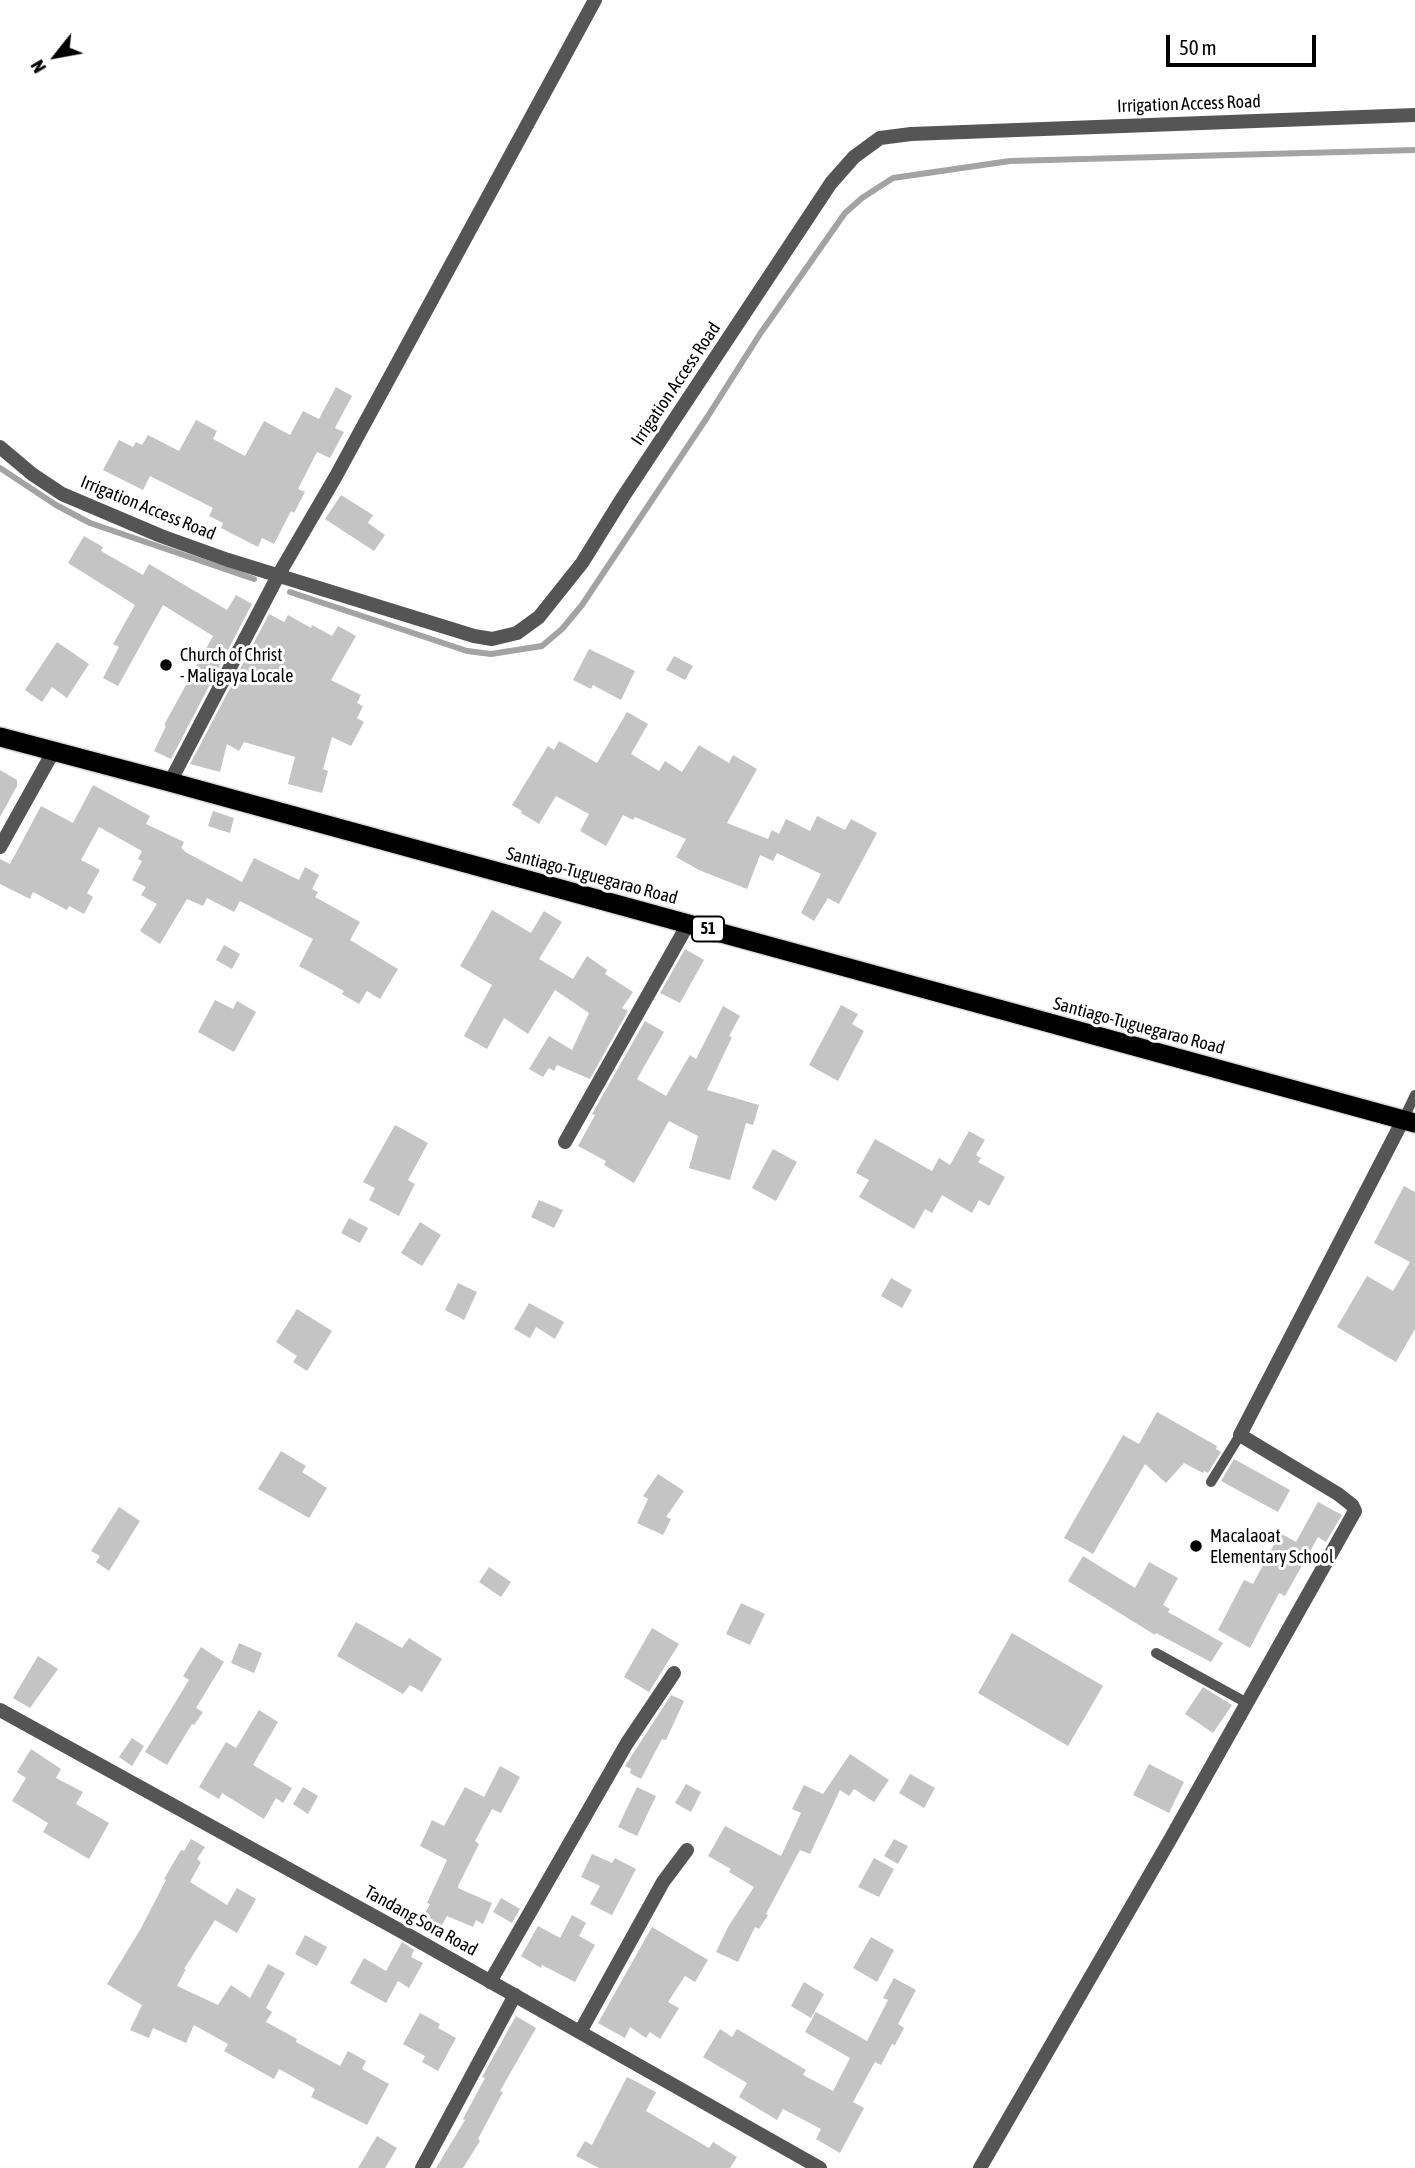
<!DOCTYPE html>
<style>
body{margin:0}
#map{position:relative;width:1415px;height:2168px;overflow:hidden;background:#fff;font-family:"Asap Condensed",sans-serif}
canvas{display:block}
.north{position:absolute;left:21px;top:21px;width:70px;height:70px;-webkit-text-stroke:5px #fff;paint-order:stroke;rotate:239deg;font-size:19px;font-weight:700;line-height:28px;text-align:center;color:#000}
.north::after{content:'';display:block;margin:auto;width:24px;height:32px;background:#000;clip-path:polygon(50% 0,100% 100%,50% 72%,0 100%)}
.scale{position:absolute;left:1166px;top:35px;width:150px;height:32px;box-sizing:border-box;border:4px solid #000;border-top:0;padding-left:9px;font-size:21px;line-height:24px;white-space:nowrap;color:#000;-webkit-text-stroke:5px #fff;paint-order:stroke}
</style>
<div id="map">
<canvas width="1415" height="2168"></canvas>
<div class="north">N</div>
<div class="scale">50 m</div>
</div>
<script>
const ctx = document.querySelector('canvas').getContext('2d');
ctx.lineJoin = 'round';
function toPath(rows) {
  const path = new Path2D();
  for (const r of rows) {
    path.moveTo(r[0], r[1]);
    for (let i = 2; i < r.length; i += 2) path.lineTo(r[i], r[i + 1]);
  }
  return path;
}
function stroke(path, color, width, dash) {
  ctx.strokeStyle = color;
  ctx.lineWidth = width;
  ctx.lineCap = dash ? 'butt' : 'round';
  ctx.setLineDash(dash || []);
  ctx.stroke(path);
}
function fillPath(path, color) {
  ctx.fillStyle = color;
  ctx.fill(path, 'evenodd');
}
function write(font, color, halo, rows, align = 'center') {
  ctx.font = font + ' "Asap Condensed",sans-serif';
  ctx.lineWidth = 6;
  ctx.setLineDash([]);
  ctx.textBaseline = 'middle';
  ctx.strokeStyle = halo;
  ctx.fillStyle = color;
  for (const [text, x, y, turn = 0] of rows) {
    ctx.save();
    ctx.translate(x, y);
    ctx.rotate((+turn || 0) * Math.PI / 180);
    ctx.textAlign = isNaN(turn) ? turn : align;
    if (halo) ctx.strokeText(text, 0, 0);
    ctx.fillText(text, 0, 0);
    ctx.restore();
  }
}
stroke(toPath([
 [0,468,56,505,90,523,254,579],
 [290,592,467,651,491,654,542,646,562,629,582,605,708,416,760,334,845,213,862,198,893,178,1010,161,1415,150]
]), '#a3a3a3', 6);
fillPath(toPath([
 [336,387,352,396,335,428,344,432,330,458,317,452,298,489,305,492,294,513,291,511,274,544,262,538,258,547,221,528,223,523,209,516,213,508,150,476,143,490,103,470,119,440,133,447,136,442,142,445,148,435,179,451,196,420,217,431,213,439,245,456,264,421,290,435,303,411,319,419],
 [341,495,373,515,368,523,385,535,374,551,325,519],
 [84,536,103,547,101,551,143,575,149,564,227,610,236,595,252,604,171,759,154,751,166,726,164,725,213,636,163,605,118,686,103,678,119,647,113,644,135,605,68,563],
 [269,614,284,622,288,615,311,628,312,625,332,636,338,626,356,636,331,680,361,695,357,703,363,706,357,718,364,722,351,746,332,737,323,769,328,771,322,793,288,784,295,757,244,742,239,751,227,744,220,772,190,764],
 [57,642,89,664,67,698,52,687,42,702,25,690],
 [589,649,635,671,621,700,593,685,591,689,573,680],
 [674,656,693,666,685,680,666,670],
 [627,712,648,724,631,754,659,771,665,761,682,772,699,745,729,763,733,755,757,769,727,823,768,839,772,830,779,834,786,819,810,831,817,816,845,830,851,819,877,833,839,904,828,898,814,921,801,913,821,874,777,853,773,861,760,855,747,889,699,870,676,857,686,839,635,817,633,820,623,815,606,846,580,831,589,814,556,796,539,824,521,813,522,811,512,805,548,746,554,750,559,741,597,763],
 [0,770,17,780,17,786,0,817],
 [93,785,150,816,146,824,184,842,181,848,187,853,242,882,254,858,299,880,305,867,319,875,312,889,318,892,315,897,360,922,350,940,398,969,380,999,367,991,359,1004,342,994,344,991,299,966,313,939,240,901,234,912,207,898,203,906,187,899,160,944,140,931,157,904,141,895,146,887,132,880,142,861,138,859,142,851,99,827,81,860,100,870,87,893,93,897,84,914,69,906,67,910,33,892,30,899,0,884,0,859,10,864,41,806,73,823],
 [213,811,234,818,230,833,208,826],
 [492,910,531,933,544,911,562,922,539,959,573,979,587,956,607,970,605,974,633,992,622,1008,628,1011,590,1079,557,1065,554,1071,549,1068,543,1077,529,1069,549,1036,572,1050,589,1013,555,990,528,1034,504,1018,487,1049,464,1036,492,985,460,966],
 [224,945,240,954,232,969,216,960],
 [685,949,704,960,680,1003,660,993],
 [215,1000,233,1009,237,1001,256,1012,234,1052,198,1032],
 [841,1005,858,1014,852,1024,864,1031,838,1081,809,1065],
 [723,1006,740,1016,729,1036,732,1037,707,1090,759,1105,753,1125,746,1123,730,1180,689,1168,698,1136,669,1121,634,1183,604,1165,606,1161,578,1146,595,1115,592,1114,645,1021,664,1032,637,1079,666,1096,690,1055,696,1059],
 [395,1125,428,1143,408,1180,415,1184,399,1216,369,1200,375,1188,363,1182],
 [969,1131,985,1140,976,1155,981,1158,978,1162,1005,1177,989,1206,979,1200,972,1213,942,1195,932,1213,925,1209,914,1229,859,1197,869,1180,856,1173,875,1139,932,1171,939,1158,950,1165],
 [773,1149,797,1162,776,1201,752,1188],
 [1404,1186,1415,1192,1415,1329,1396,1362,1337,1327,1367,1276,1393,1291,1410,1262,1374,1243],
 [539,1200,563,1210,554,1228,531,1217],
 [349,1218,368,1228,360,1243,341,1233],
 [420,1222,441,1235,422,1266,401,1253],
 [891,1278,912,1290,902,1308,881,1296],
 [458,1283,477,1292,464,1320,445,1310],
 [529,1303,564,1322,555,1339,536,1327,530,1338,514,1329],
 [297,1309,332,1331,307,1371,293,1362,297,1356,276,1342],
 [1157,1412,1217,1446,1216,1449,1221,1452,1208,1473,1204,1471,1203,1473,1184,1463,1166,1483,1145,1464,1093,1554,1064,1538,1123,1435,1139,1444],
 [281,1451,306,1466,302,1472,327,1488,309,1518,258,1489],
 [1234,1459,1290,1490,1278,1512,1221,1481],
 [658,1474,684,1491,666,1517,671,1519,663,1535,637,1523,648,1499,643,1496],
 [1318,1502,1342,1515,1326,1542,1318,1537,1285,1596,1279,1593,1250,1648,1218,1630,1244,1580,1253,1584,1280,1533,1296,1542],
 [119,1507,140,1521,109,1571,96,1562,100,1556,91,1551],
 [1083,1556,1135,1588,1149,1562,1178,1578,1163,1605,1170,1609,1168,1612,1223,1643,1211,1662,1156,1633,1155,1635,1068,1581],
 [489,1567,511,1582,501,1597,479,1582],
 [741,1603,765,1614,750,1645,726,1634],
 [356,1622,402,1648,409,1638,442,1659,422,1692,410,1685,403,1694,337,1656],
 [652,1628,679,1644,649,1692,624,1677],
 [1012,1633,1103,1686,1068,1746,978,1693],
 [239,1643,262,1653,254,1673,231,1663],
 [201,1647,224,1662,196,1708,203,1712,194,1725,192,1724,167,1765,145,1752,189,1680,183,1676],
 [38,1656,58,1669,30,1708,13,1698],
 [1203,1687,1232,1705,1213,1733,1185,1714],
 [671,1695,684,1701,666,1740,662,1739,641,1779,630,1773,631,1769,625,1766],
 [259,1710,278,1722,253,1765,292,1788,283,1803,276,1798,264,1819,222,1793,219,1799,199,1787,226,1742,236,1748],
 [132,1738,144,1746,132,1766,119,1757],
 [31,1749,61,1769,56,1778,83,1792,76,1804,109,1823,89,1859,43,1832,48,1823,12,1801,26,1778,17,1772],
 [850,1754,889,1780,874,1802,854,1789,849,1796,840,1790,810,1854,800,1850,766,1914,768,1915,759,1929,755,1927,738,1962,716,1952,728,1927,754,1887,729,1872,731,1869,708,1856,725,1826,781,1856,801,1813,792,1809,804,1785,823,1794],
 [1149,1764,1184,1782,1169,1813,1133,1795],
 [500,1766,520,1777,501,1813,492,1809,475,1841,479,1844,458,1886,458,1888,492,1903,483,1924,476,1920,473,1927,447,1916,438,1932,420,1923,430,1904,427,1903,447,1860,420,1846,432,1820,444,1826,465,1787,484,1797],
 [910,1774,935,1788,924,1808,899,1793],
 [686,1784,701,1792,691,1812,675,1803],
 [303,1787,318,1796,308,1814,293,1804],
 [637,1787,656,1796,637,1836,618,1827],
 [191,1839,205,1847,197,1859,201,1862,190,1882,227,1905,237,1888,256,1899,237,1933,215,1920,184,1969,186,1969,177,1986,218,2005,231,1985,250,1998,268,1964,285,1973,266,2008,272,2012,266,2022,297,2039,296,2042,340,2066,348,2051,366,2061,362,2069,389,2084,367,2125,311,2097,315,2089,279,2069,274,2079,224,2051,228,2044,194,2025,186,2043,153,2028,149,2038,130,2030,142,2005,107,1984,140,1930,166,1880,164,1879,181,1850,184,1851],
 [894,1839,908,1846,898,1864,884,1856],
 [592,1854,612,1863,615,1858,636,1869,612,1915,590,1904,600,1886,581,1877],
 [874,1858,894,1869,879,1897,858,1887],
 [501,1898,520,1909,512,1923,493,1912],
 [572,1915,586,1923,579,1936,595,1945,575,1982,542,1965,541,1968,521,1956,538,1926,560,1938],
 [652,1927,708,1960,695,1982,685,1976,668,2002,679,2008,660,2039,650,2032,646,2038,630,2027,625,2038,598,2023],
 [305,1935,327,1947,317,1966,295,1954],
 [871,1937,894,1950,877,1982,853,1968],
 [402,1942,414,1950,411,1957,423,1963,409,1988,398,1981,386,2003,350,1983,364,1958,386,1971],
 [894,1978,916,1990,898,2024,904,2028,895,2045,892,2044,881,2065,875,2062,853,2102,864,2108,840,2153,816,2139,821,2129,783,2109,777,2120,739,2097,747,2083,703,2057,720,2029,732,2037,737,2029,806,2070,803,2075,833,2091,850,2058,805,2032,816,2012,867,2041,888,2000,883,1998],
 [804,1982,824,1994,811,2018,791,2006],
 [420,2013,440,2024,438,2028,456,2038,438,2071,422,2062,425,2056,403,2044],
 [516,2016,536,2028,500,2091,503,2092,478,2139,480,2141,463,2168,436,2168,465,2120,463,2119,485,2078,482,2077],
 [627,2077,656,2092,646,2111,709,2148,713,2142,737,2157,730,2168,599,2168,576,2156,585,2141,592,2145],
 [377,2136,397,2148,385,2168,358,2168]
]), '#c4c4c4');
const trunk = toPath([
 [0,737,170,782,1415,1123]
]);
stroke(trunk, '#dbdbdb', 22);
stroke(toPath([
 [1403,1120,1415,1095],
 [1211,1482,1240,1435],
 [1156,1653,1247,1703]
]), '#555', 10);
stroke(toPath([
 [0,447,32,474,62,494,161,536,228,560,474,636,492,639,517,633,539,617,582,563,623,497,831,183,854,157,880,138,911,134,1415,115],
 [170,782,279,574,336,476,595,0],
 [0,847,53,752],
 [565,1142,688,924],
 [490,1982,627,1743,674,1673],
 [580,2032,663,1882,687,1850],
 [422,2168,515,1995],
 [980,2168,1171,1838,1355,1511,1352,1505,1338,1494,1240,1435,1403,1120]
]), '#555', 14);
stroke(toPath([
 [0,1710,408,1935,820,2168]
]), '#555', 14);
stroke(trunk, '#000', 19);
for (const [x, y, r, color] of [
 [166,665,7,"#000"],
 [1196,1546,7,"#000"]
]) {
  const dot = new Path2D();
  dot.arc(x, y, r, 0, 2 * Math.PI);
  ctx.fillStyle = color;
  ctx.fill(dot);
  stroke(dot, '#fff', 2.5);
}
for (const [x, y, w] of [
 [708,929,32]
]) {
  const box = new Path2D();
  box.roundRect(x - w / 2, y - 12.5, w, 25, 5);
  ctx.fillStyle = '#fff';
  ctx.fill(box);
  stroke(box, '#000', 2);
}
write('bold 16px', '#000', null, [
 ["51",708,929]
]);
write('18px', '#000', '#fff', [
 ["Irrigation Access Road",1189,104,-2],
 ["Irrigation Access Road",676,384,-56],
 ["Irrigation Access Road",148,508,22],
 ["Santiago-Tuguegarao Road",592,876,15],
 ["Santiago-Tuguegarao Road",1139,1026,15],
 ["Tandang Sora Road",421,1921,29]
]);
write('18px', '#000', '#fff', [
 ["Church of Christ",180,655],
 ["- Maligaya Locale",180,676],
 ["Macalaoat",1210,1536],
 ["Elementary School",1210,1557]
], 'left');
</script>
